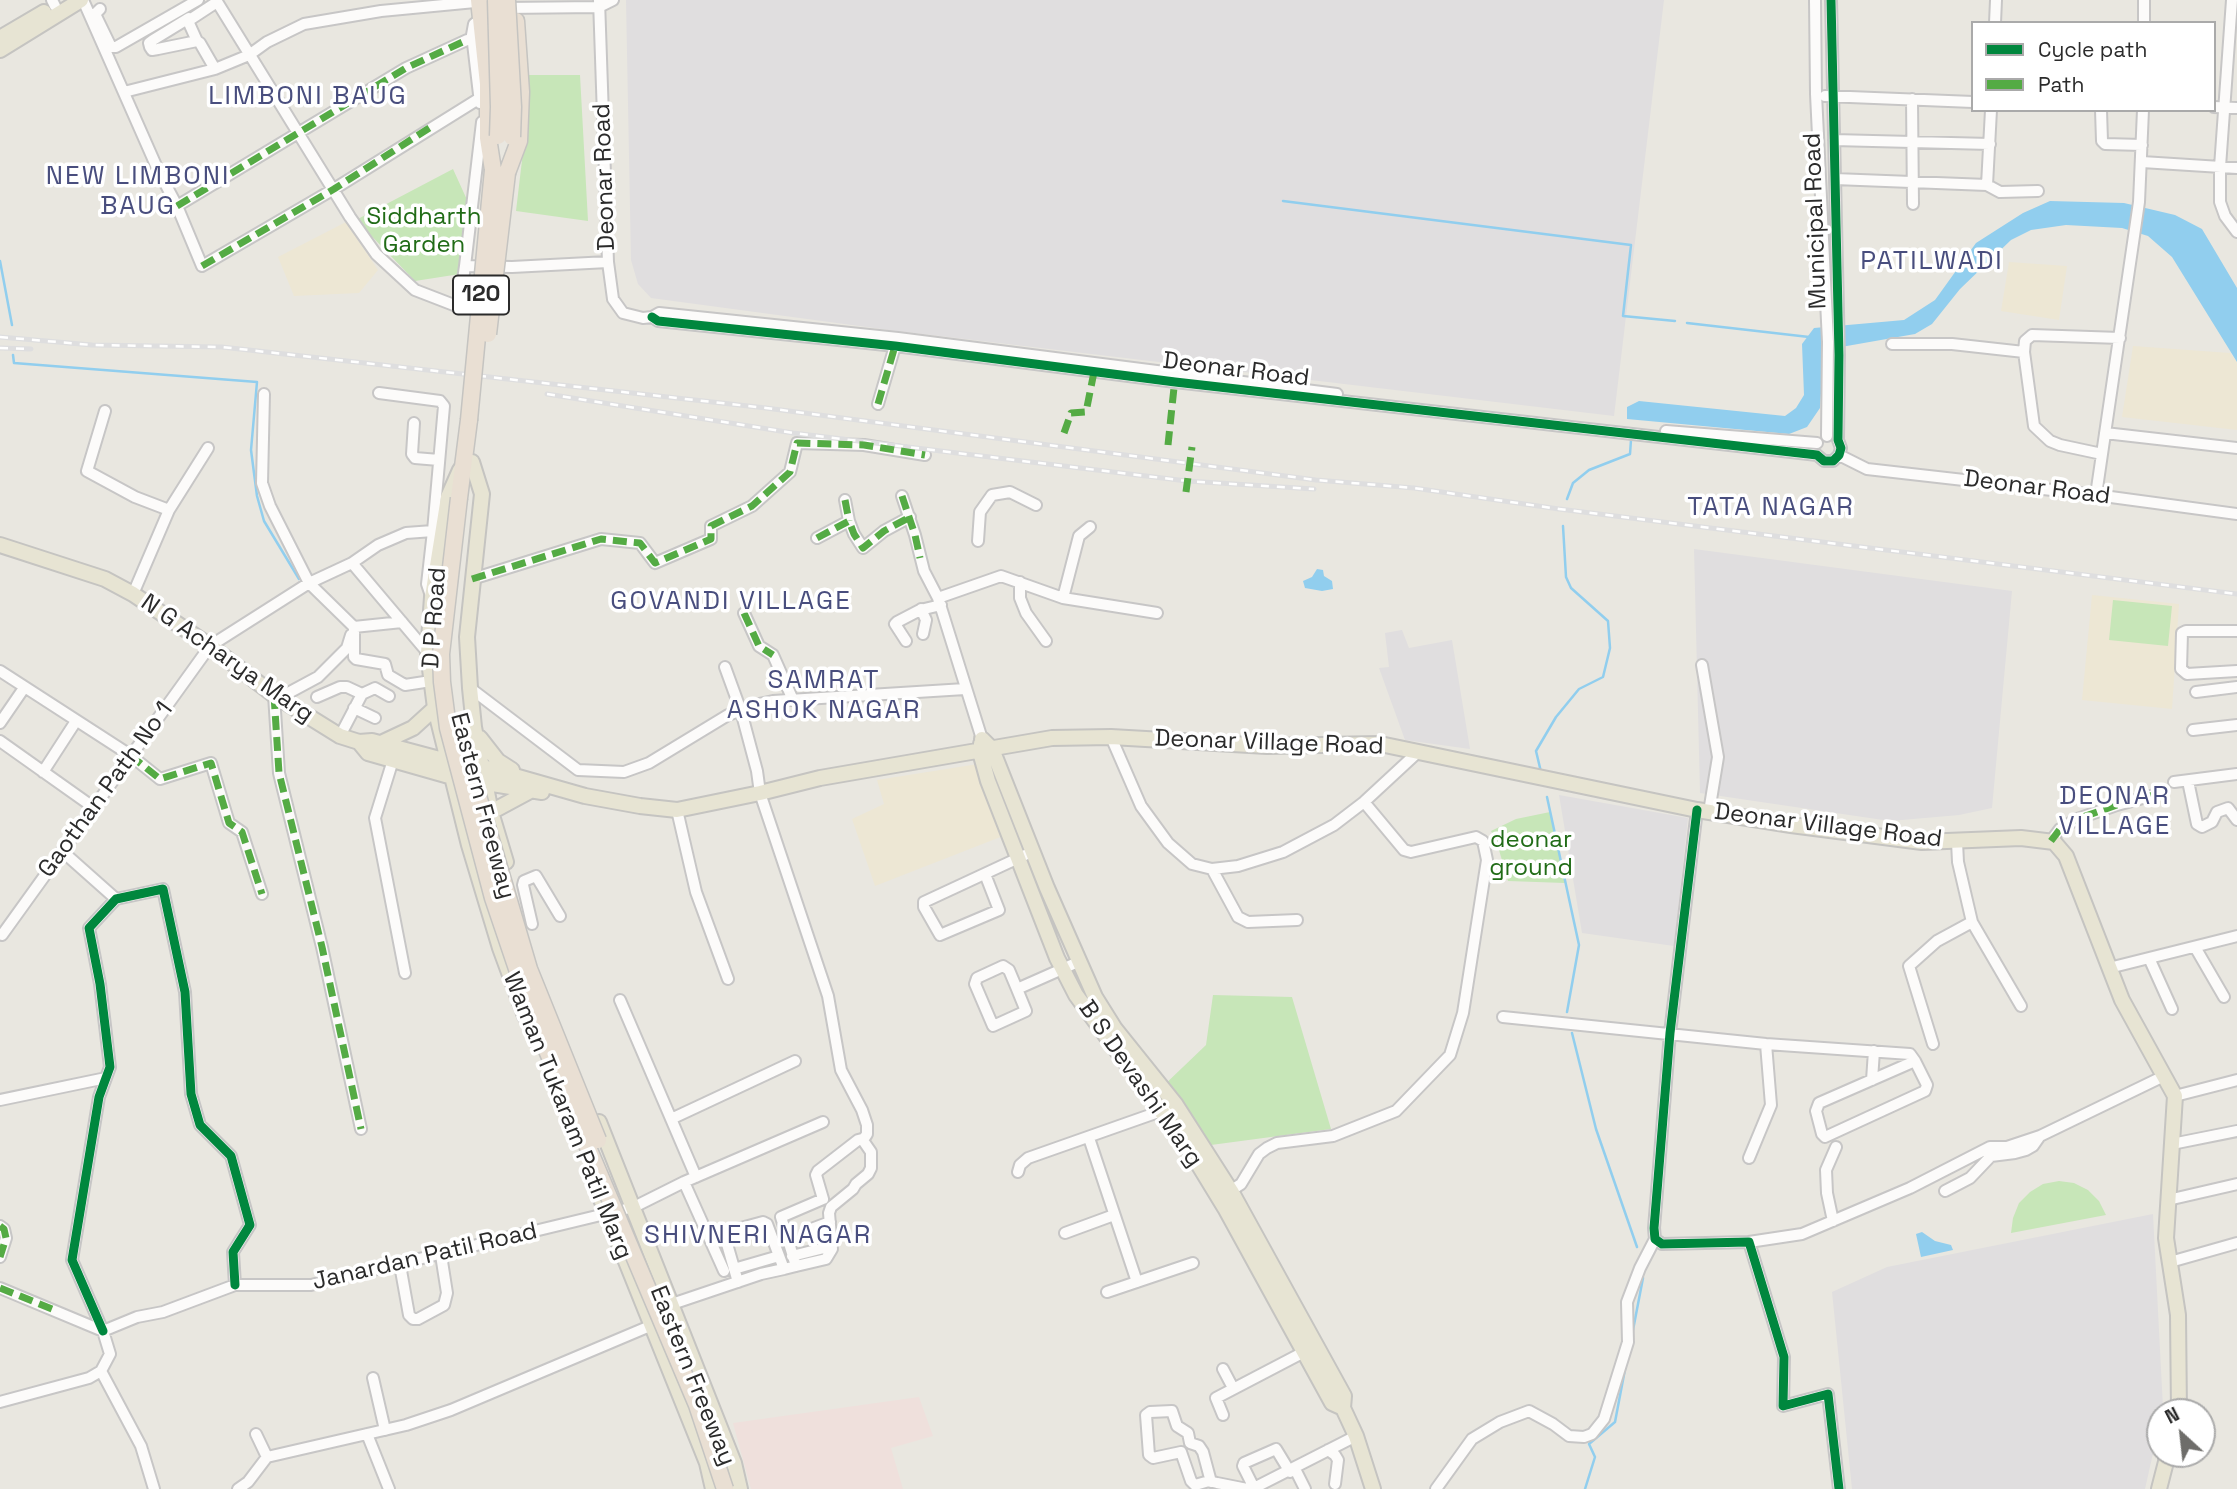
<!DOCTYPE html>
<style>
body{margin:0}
#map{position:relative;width:2237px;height:1489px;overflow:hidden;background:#e9e7e0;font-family:"Space Grotesk",sans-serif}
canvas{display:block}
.legend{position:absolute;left:1971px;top:21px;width:245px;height:91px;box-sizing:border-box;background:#fff;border:2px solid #aaa;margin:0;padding:9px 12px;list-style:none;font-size:21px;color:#2b2b2b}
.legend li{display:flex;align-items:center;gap:14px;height:35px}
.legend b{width:35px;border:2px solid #aaa}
.north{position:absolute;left:2146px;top:1398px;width:70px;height:70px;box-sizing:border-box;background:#fff;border:2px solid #aaa;border-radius:50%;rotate:333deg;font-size:19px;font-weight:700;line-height:28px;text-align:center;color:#2b2b2b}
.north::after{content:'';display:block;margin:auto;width:24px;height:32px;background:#6e6d6a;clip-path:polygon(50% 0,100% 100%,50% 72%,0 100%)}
</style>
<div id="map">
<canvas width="2237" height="1489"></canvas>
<ul class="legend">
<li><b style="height:9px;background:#00873e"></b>Cycle path</li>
<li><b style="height:9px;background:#54ab44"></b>Path</li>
</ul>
<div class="north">N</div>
</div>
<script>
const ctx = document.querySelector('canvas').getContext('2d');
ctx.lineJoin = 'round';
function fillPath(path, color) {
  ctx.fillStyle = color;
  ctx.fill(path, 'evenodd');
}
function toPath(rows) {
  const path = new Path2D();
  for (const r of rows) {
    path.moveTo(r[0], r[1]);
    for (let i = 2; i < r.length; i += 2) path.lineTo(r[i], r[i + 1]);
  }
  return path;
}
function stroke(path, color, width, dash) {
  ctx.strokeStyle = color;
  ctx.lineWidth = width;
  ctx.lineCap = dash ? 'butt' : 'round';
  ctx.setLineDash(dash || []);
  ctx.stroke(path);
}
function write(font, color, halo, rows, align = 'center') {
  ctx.font = font + ' "Space Grotesk",sans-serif';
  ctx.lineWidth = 7;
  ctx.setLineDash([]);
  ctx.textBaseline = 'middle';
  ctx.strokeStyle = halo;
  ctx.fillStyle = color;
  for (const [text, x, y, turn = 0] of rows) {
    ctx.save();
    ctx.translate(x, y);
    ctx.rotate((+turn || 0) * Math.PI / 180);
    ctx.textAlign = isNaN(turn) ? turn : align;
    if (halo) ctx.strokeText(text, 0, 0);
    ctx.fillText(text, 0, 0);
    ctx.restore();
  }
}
fillPath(toPath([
 [626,0,1664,0,1614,416,889,330,651,298,638,284,631,260],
 [1694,549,2012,591,1992,808,1959,815,1890,821,1700,793],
 [1402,630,1409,648,1452,640,1470,749,1405,740,1379,668,1389,667,1385,633],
 [1559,795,1688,818,1674,946,1582,933],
 [2153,1214,2163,1408,2160,1412,2160,1422,2145,1489,1852,1489,1832,1292,1887,1267]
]), '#e0dedf');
fillPath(toPath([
 [346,222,378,270,359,293,294,296,278,257],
 [2009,262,2067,266,2059,320,2001,311],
 [2133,346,2230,353,2237,362,2237,430,2122,417],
 [2092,595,2179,604,2172,709,2082,700],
 [978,764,1003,836,875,886,852,819,884,804,877,780]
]), '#ede7d4');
fillPath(toPath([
 [919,1397,933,1436,891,1448,903,1489,751,1489,733,1423]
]), '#efe0dc');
fillPath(toPath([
 [526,75,580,75,588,221,516,211,527,118],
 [453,169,468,202,460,274,415,281,356,220],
 [2113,600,2172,606,2168,646,2109,640],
 [1550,812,1565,883,1508,881,1499,850,1504,846,1499,845,1491,831,1516,819],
 [1213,995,1292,997,1331,1129,1211,1145,1160,1089,1206,1045],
 [2059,1181,2074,1183,2088,1190,2099,1201,2106,1215,2011,1233,2013,1218,2019,1203,2030,1192,2043,1184]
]), '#c7e6b8');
fillPath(toPath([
 [2050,201,2124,203,2175,215,2202,229,2237,288,2237,362,2172,257,2148,236,2122,228,2066,225,2031,230,2011,240,1960,289,1932,324,1915,334,1824,350,1820,408,1807,427,1789,434,1627,419,1627,407,1639,401,1785,416,1796,408,1804,395,1802,344,1814,328,1904,320,1935,300,1976,243,2023,213],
 [1317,569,1323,570,1324,576,1332,581,1333,589,1322,591,1305,588,1303,581,1312,577],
 [1922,1232,1935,1241,1951,1245,1953,1250,1921,1257,1916,1234]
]), '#91ceee');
stroke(toPath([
 [1283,201,1631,245,1623,316,1675,321],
 [0,261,12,325],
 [1687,323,1809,337],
 [13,355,14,363,257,382,251,450,257,496,264,521,299,579],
 [1567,499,1573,483,1589,470,1630,454,1631,440],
 [1541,772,1536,751,1556,717,1579,689,1603,677,1610,648,1608,621,1571,588,1566,577,1563,526],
 [1547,797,1579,945,1567,1012],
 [1572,1033,1596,1129,1637,1247],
 [1633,1330,1643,1278],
 [1585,1489,1595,1457,1589,1444,1615,1422,1626,1364]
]), '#91ceee', 2.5);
const minor = toPath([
 [52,0,55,6],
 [83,0,158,170,177,206,202,266,334,189,480,98],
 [216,0,350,217,376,254,415,290,459,307,465,266,512,267,608,262],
 [599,0,608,262,613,299,623,313,643,318,652,317,659,313,898,338,1337,394],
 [1815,0,1816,94,1828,342,1827,436],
 [2232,0,2220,167,2220,202,2225,216,2237,232],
 [504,8,599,7,613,0],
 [100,9,95,14,111,47,116,47,198,0],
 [189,18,153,40,149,43,150,47,152,50,158,49,197,41,200,43,215,69],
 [1995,23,1996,0],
 [2144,23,2144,0],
 [197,41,188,21,217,2],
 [124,92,215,69,249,55,267,42,304,24,381,11,475,2,477,0],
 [1825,96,1973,102],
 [1912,99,1913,204],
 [480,103,472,35,474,24,481,19],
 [2214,107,2237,108],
 [2101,110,2102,141,2105,144,2142,145],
 [1834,140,1990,144],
 [2142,162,2237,168],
 [1835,179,1987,185,2000,192,2038,191],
 [1987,185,1991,110],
 [177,206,406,68,467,40],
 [465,266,482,122],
 [652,317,658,321,895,346,1175,382,1817,455,1824,461,1833,461,1839,455,1841,448,1838,440,1839,355,1831,0],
 [1892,344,1952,344,2024,352],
 [379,393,440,401,444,406,433,531],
 [264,394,262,483,270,506,309,583,354,627,354,657,356,659,385,664,388,675,405,685,431,681],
 [878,404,895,346],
 [105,411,87,471,135,497,169,510],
 [414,423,412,454,415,458,439,460],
 [1666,431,1817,443],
 [2105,433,2237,448],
 [2102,454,2060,445,2050,441,2034,426,2024,352,2025,341,2032,335,2120,338],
 [1839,455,1867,469,2096,495,2237,514],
 [2096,495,2139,202,2143,110],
 [902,496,915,535,924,571,938,598],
 [845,500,849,521],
 [817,538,849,521,854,534,863,548,884,531,910,517],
 [978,541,980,512,992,495,1010,492,1036,505],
 [352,563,378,545,406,533,433,531,427,584,431,596],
 [472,579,601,539,640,543,655,563,711,539,711,526,752,506,790,472,797,443,864,445,925,455],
 [1020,582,1020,598,1026,613,1046,641],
 [133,594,169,510,208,448],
 [1063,598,1079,536,1090,527],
 [921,609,926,620,923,634],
 [744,613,759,646,773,655,793,700],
 [354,627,402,622],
 [2237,631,2186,631,2182,633,2181,669,2187,674,2237,671],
 [906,641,895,624,897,622,920,610,941,605],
 [1702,665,1718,757,1709,812],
 [725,667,741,711,757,771,760,793,828,996,841,1070,862,1110,867,1125,867,1134,863,1140],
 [0,671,130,755,160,779,211,763,229,823,242,832,262,894],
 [470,688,578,770,624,772,649,763,728,715,759,704,773,701,965,689],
 [2196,692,2237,687],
 [274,695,279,773,322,947,361,1129],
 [317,697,340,687,347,687,362,694],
 [279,698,318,677,347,648,351,635],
 [354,708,375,718],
 [0,723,24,688],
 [2193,730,2237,725],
 [340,736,362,694,375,688,389,696],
 [1111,737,1141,806,1168,843,1192,864,1212,869,1238,866,1283,852,1334,825,1364,802,1418,752],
 [982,739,938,598,1001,576,1063,598,1157,613],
 [0,741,93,807],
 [393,760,375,818,405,973],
 [43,772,76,721],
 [2188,781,2197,824,2202,827,2212,822,2217,812,2228,808,2237,820],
 [2174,782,2237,774],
 [677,810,696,892,728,979],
 [1697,810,1670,1033,1654,1228,1655,1239,1662,1244,1749,1242,1784,1357,1783,1406,1828,1394,1839,1489],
 [2051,841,2060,829,2077,819,2117,805,2154,795],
 [62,851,116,899],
 [1212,869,1238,917,1248,922,1297,920],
 [985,874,999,910,940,935,924,907,924,902,1025,855],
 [1972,922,2021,1006],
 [532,924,523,885,524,881,536,876,560,916],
 [2,935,210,646,309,583,352,563,428,653],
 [2195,947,2224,997],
 [2149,958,2172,1009],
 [2109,968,2237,936],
 [1017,989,1026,1011,993,1026,975,984,977,978,1003,966,1009,970,1017,989,1078,962],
 [620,1000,696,1177],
 [1503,1017,1766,1044,1910,1054,1915,1061,1927,1085,1925,1091,1825,1137,1822,1134,1816,1111,1819,1103,1915,1061],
 [1933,1044,1909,966,1937,941,1972,922,1958,862,1957,842],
 [1872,1080,1874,1051],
 [2175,1096,2237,1080],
 [0,1100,106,1078],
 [671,1119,795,1061],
 [1089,1138,1137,1282],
 [2172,1144,2237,1131],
 [1749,1158,1771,1105,1766,1044],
 [1018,1172,1020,1165,1028,1158,1167,1109],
 [684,1182,724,1271],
 [1945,1191,1970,1178,1991,1156,2015,1153,2026,1150,2033,1146,2040,1136],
 [1227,1193,1241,1184,1259,1154,1267,1148,1277,1143,1333,1136,1396,1111,1450,1055,1463,1013,1487,860,1483,841,1476,837,1411,852,1404,850,1364,802],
 [2168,1200,2237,1184],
 [1833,1221,1827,1193,1826,1170,1836,1147],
 [0,1226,4,1229,6,1238,0,1257],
 [806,1231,830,1222],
 [1065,1233,1114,1215],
 [1749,1242,1802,1234,1910,1188,1990,1147,2007,1147,2040,1136,2164,1076],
 [792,1256,832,1246],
 [2170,1262,2237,1243],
 [400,1265,409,1315,413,1319,418,1319,444,1305,447,1293,441,1255],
 [734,1269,779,1256],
 [738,1282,725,1237,726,1232,763,1222,767,1224,784,1269],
 [0,1288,103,1331],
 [1107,1292,1193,1263],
 [672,1304,761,1274,784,1269,796,1266,826,1259,832,1249,829,1213,831,1207,853,1189,856,1184,868,1174,871,1168,871,1152,862,1139,858,1140,818,1171,816,1175,823,1199,781,1217,796,1266],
 [103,1331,72,1260,99,1097,110,1067,100,984,89,928,116,899,163,889,185,992,191,1094,200,1125,231,1156,250,1225,233,1252,235,1285],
 [1223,1369,1233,1388],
 [101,1371,141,1446,154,1489],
 [373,1378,385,1430],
 [0,1402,89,1378,101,1371,110,1354,103,1331,137,1317,163,1312,235,1285,311,1285,634,1207,684,1182,823,1122],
 [1223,1415,1216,1398,1304,1352],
 [256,1434,267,1457],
 [367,1434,389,1489],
 [1328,1450,1335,1455,1338,1460,1335,1484],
 [1295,1469,1305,1489],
 [1211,1482,1203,1452,1199,1446,1190,1443,1188,1433,1177,1426,1172,1411,1150,1412,1146,1415,1149,1455,1153,1458,1181,1452,1191,1481,1195,1485,1209,1481,1217,1483,1247,1489],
 [1254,1488,1243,1466,1244,1463,1276,1449,1290,1472],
 [238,1489,248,1482,267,1457,406,1425,451,1410,650,1326],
 [1252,1489,1356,1436],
 [1436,1489,1472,1439,1500,1422,1529,1411,1553,1424,1569,1436,1584,1437,1592,1434,1604,1419,1628,1342,1627,1302,1640,1268,1655,1239]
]);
const major = toPath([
 [0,38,44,12],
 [0,50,81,0],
 [472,462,482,494,467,637,470,688,474,727,491,812,506,862],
 [460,470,448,497,432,597,428,653,435,708,469,845,500,948,525,1016],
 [0,545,105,579,133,594,210,646,274,695,340,736,359,742,368,753,456,778],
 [480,738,498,761,512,770],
 [982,739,992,749,1047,888,1095,997,1115,1029,1176,1105,1231,1191,1344,1396,1343,1408,1356,1436,1373,1489],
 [359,742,372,741,447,761,483,767,585,796,640,806,677,810,760,793,820,778,1052,738,1111,737,1267,746,1380,744,1697,810,1791,825,1922,842,2021,838,2054,842,2066,856,2122,1000,2175,1096,2166,1238,2178,1315,2179,1412],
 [381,743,413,728,435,708],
 [981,744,980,752,988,781,1057,958,1076,995,1189,1149,1225,1208,1332,1403,1343,1408],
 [480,782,542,792],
 [491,812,530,791],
 [599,1122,734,1463,740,1489],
 [592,1177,707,1463,713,1489],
 [2159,1489,2168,1454]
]);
const highway = toPath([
 [479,0,488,84,488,138,493,170],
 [507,173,519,141,521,92,516,21],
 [459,498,469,420]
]);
stroke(minor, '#c7c6c6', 14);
stroke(major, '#c5c4c1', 18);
stroke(highway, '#c5c4c1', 19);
stroke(minor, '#fcfbfa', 10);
stroke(major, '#e7e4d3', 14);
stroke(highway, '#e9dfd3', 16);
const rail = toPath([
 [0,337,92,345,222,347,766,408,1316,480,1414,488,1559,509,2237,594],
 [0,348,31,349],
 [547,394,793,433,1187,481,1314,489]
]);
stroke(rail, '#dededf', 5);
stroke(rail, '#fff', 2.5, [8]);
const highwayBridge = toPath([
 [496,0,499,107,498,136],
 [507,0,513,107,512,137],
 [488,334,507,173],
 [469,420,493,170],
 [459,498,441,654,442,682,448,728,493,898,535,1022,697,1405,725,1489],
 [466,755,529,969,598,1140]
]);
stroke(highwayBridge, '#c5c4c1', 19, []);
stroke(highwayBridge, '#e9dfd3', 16);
stroke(toPath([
 [177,206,406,68,467,40],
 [202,266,334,189,434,125],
 [878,404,895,346],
 [1064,433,1071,413,1086,412,1094,372],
 [1168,445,1175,378],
 [1186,492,1192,447],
 [902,496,915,535,920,558],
 [845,500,849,521],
 [817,538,849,521,854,534,863,548,884,531,910,517],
 [472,579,601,539,640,543,655,563,711,539,711,526,752,506,790,472,797,443,864,445,925,455],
 [744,613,759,646,773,655],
 [274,695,279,773,322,947,361,1129],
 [130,755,160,779,211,763,229,823,242,832,262,894],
 [2051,841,2060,829,2077,819,2117,805,2154,795],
 [0,1226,4,1229,6,1238,0,1257],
 [0,1288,52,1309]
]), '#54ab44', 7, [14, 7]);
stroke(toPath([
 [652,317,658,321,895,346,1175,382,1817,455,1824,461,1833,461,1839,455,1841,448,1838,440,1839,355,1831,0],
 [1697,810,1670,1033,1654,1228,1655,1239,1662,1244,1749,1242,1784,1357,1783,1406,1828,1394,1839,1489],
 [103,1331,72,1260,99,1097,110,1067,100,984,89,928,116,899,163,889,185,992,191,1094,200,1125,231,1156,250,1225,233,1252,235,1285]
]), '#00873e', 9);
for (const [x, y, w] of [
 [481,295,56]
]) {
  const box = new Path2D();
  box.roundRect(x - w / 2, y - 19.5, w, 39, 5);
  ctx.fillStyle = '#fff';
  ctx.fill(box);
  stroke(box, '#2b2b2b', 2);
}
write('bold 23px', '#2b2b2b', null, [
 ["120",481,295]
]);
write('24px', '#2b2b2b', '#fff', [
 ["Deonar Road",605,177,-92],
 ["Municipal Road",1816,221,-92],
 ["Deonar Road",1236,370,7],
 ["Deonar Road",2037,488,7],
 ["D P Road",435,618,-86],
 ["N G Acharya Marg",227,659,35],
 ["Deonar Village Road",1269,743,2],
 ["Gaothan Path No 1",106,790,-54],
 ["Eastern Freeway",482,806,75],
 ["Deonar Village Road",1828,826,7],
 ["B S Devashi Marg",1140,1084,55],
 ["Waman Tukaram Patil Marg",567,1116,68],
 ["Janardan Patil Road",425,1257,-13],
 ["Eastern Freeway",692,1376,68]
]);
write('24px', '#216c17', '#fff', [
 ["Siddharth",424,217],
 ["Garden",424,245],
 ["deonar",1531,840],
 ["ground",1531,868]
]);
ctx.letterSpacing = '2px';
write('26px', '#494e7e', '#fff', [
 ["LIMBONI BAUG",308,97],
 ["NEW LIMBONI",138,177],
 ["BAUG",138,207],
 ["PATILWADI",1932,262],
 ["TATA NAGAR",1771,508],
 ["GOVANDI VILLAGE",731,602],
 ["SAMRAT",824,681],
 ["ASHOK NAGAR",824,711],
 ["DEONAR",2115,797],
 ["VILLAGE",2115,827],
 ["SHIVNERI NAGAR",758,1236]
]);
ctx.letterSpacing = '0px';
</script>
